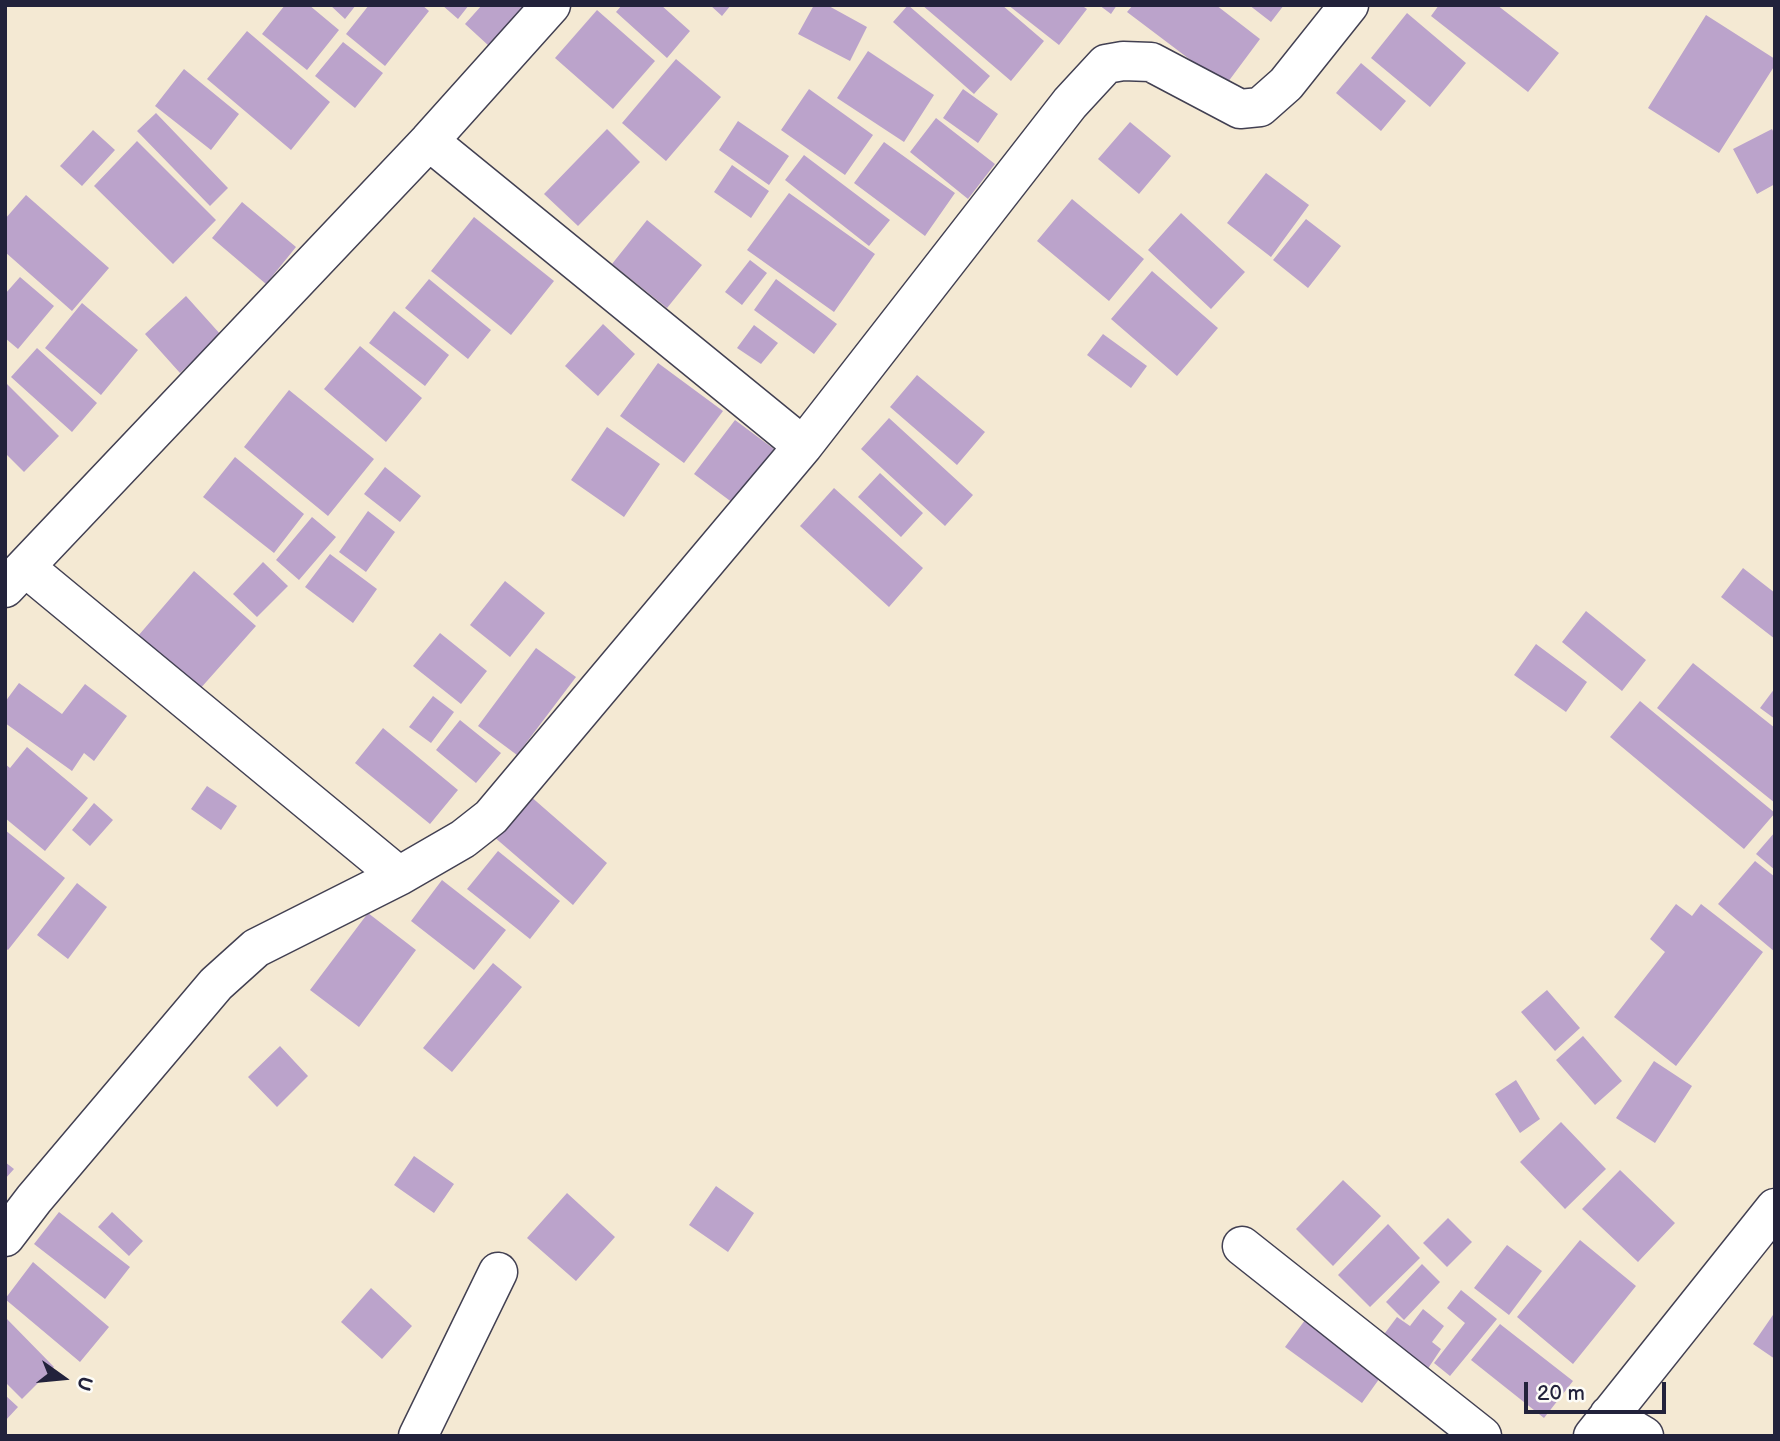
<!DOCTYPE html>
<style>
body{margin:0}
#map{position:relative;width:1780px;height:1441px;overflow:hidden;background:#f4e9d3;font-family:"Balsamiq Sans",sans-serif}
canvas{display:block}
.frame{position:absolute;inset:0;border:7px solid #22223b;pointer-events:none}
.north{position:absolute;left:28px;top:1343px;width:70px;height:70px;-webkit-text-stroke:5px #fdfcf7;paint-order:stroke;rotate:105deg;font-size:19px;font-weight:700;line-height:28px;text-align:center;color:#22223b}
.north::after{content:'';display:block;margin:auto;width:24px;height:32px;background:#22223b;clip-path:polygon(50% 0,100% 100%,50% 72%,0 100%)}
.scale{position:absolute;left:1524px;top:1382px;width:142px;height:32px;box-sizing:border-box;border:4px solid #22223b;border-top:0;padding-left:9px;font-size:21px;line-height:24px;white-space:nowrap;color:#22223b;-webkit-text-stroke:5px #fdfcf7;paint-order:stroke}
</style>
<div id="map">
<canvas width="1780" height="1441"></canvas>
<div class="frame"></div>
<div class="north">U</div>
<div class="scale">20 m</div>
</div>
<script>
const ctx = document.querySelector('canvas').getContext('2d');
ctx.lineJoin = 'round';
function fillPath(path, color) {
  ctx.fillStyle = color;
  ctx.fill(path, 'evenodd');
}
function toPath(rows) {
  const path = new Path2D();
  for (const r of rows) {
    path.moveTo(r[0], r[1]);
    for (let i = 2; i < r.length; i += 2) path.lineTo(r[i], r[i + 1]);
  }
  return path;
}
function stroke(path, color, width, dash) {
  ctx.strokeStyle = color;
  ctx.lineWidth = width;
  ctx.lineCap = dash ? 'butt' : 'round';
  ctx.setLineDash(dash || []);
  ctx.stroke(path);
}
fillPath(toPath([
 [285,5,309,5,339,30,307,70,262,34],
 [330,5,356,5,345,19],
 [369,5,422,5,429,11,385,66,346,34],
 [442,5,469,5,458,19],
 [482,5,534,5,501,57,465,24],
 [622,5,661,5,690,31,667,58,616,12],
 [710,5,731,5,722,16],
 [814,5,827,5,867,27,850,61,798,34],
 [908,5,990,76,974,94,893,22],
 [922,5,1002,5,1044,41,1011,81],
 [1008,5,1081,5,1087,9,1059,45],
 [1099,5,1117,5,1111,14],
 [1133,5,1216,5,1260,39,1225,86,1127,12],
 [1249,5,1284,5,1271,22],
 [1439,5,1497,5,1559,53,1528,92,1431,16],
 [597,10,655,61,613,109,555,58],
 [1407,13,1466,63,1430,107,1371,58],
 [1706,15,1775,59,1775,65,1719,153,1648,108],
 [247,31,330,102,291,150,207,79],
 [343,42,383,73,355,108,315,76],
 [868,51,934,95,904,142,837,98],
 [676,59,721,97,666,161,622,123],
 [1361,63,1406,101,1381,131,1336,93],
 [184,69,239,114,211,150,155,106],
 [809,89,873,135,845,175,781,130],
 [963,89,998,114,978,143,943,118],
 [156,113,228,188,210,206,137,131],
 [936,118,995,164,968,199,910,152],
 [738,121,789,156,769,185,719,150],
 [1130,122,1171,156,1139,194,1098,159],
 [607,129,640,162,578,226,544,194],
 [1772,129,1775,135,1775,184,1757,194,1733,149],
 [93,130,115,150,82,186,60,166],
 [137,141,216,220,173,264,94,186],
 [884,142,955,193,925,236,854,183],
 [804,155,890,220,869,246,785,180],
 [732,165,769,191,751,218,714,192],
 [1266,173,1309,205,1271,257,1227,223],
 [789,193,875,254,834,312,747,250],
 [26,195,109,268,72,311,5,252,5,219],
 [1072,199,1144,259,1109,301,1037,241],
 [242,202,296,247,266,284,212,238],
 [1181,213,1245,272,1211,309,1148,250],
 [474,217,554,281,511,335,431,271],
 [1306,219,1341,246,1308,288,1273,260],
 [647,220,702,265,667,308,612,264],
 [750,260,767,273,742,305,725,292],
 [1152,271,1218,328,1177,376,1111,319],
 [20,277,54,306,18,349,5,338,5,294],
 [429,279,491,330,468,359,405,308],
 [776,279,837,324,814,354,754,310],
 [186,296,221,335,180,373,145,334],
 [82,303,138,350,101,395,45,348],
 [394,311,449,355,425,386,369,343],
 [603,324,635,354,598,396,565,366],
 [754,325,778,343,761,364,737,348],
 [1103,334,1147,366,1131,388,1087,355],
 [360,346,422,398,386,442,324,389],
 [37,348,97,403,72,432,11,377],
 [658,363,723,411,684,463,620,416],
 [917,375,985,432,957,465,890,407],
 [5,382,59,436,24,472,5,453],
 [289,390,374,459,328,516,244,447],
 [889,418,973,495,945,526,861,449],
 [735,420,774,449,733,503,694,474],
 [607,427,660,464,624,517,571,480],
 [235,457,304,514,274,553,203,497],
 [385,467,421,496,400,522,364,494],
 [880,473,923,513,901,537,858,497],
 [834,488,923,568,889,607,800,526],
 [368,511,395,532,366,572,339,552],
 [312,517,336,537,299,580,276,560],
 [330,554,377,589,353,623,305,587],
 [263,562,288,586,257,617,233,594],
 [1743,568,1775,593,1775,639,1721,597],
 [194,571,256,626,199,690,138,636],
 [505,581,545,613,510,657,470,625],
 [1586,611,1646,660,1622,691,1562,642],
 [440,633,487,671,461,704,413,666],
 [1536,644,1587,682,1566,712,1514,675],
 [536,648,576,677,517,755,478,726],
 [1693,663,1775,728,1775,803,1657,708],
 [19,683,62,714,85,684,127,716,94,761,84,753,72,771,5,723,5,702],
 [1775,688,1775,719,1760,708],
 [433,696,454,712,431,743,409,727],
 [1640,701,1775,813,1744,849,1610,737],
 [460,720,501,753,476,783,436,750],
 [383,728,458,790,430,824,355,763],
 [27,747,88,798,45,851,5,818,5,764,10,768],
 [207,786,237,806,221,830,191,809],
 [529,795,607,863,573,905,493,836],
 [94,803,113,820,90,846,72,830],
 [5,830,65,878,8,950,5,948],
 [1775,832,1775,870,1756,854],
 [498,851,560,901,530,939,467,889],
 [1755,861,1775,877,1775,952,1718,904],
 [442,880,506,930,474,970,411,921],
 [77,883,107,907,68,959,37,935],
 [1676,904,1692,916,1701,904,1763,952,1676,1066,1614,1017,1665,952,1650,939],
 [368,913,416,950,359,1027,310,990],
 [493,963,522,987,452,1072,423,1048],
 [1547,990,1580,1028,1555,1051,1521,1012],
 [1583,1036,1622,1081,1595,1105,1556,1060],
 [280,1046,308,1076,277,1107,248,1077],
 [1654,1061,1692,1086,1655,1143,1616,1118],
 [1516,1080,1540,1119,1520,1133,1495,1094],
 [1561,1122,1606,1169,1565,1209,1520,1162],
 [414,1156,454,1184,434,1213,394,1185],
 [5,1162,14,1169,5,1179],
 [1620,1170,1675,1223,1638,1262,1582,1209],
 [1343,1180,1381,1216,1333,1266,1296,1229],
 [716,1186,754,1213,728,1252,689,1225],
 [567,1193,615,1237,576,1281,527,1238],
 [59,1212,130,1267,105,1299,34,1244],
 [112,1212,143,1241,129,1256,98,1227],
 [1448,1218,1472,1242,1447,1267,1423,1243],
 [1388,1224,1420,1258,1370,1307,1338,1275],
 [1580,1240,1636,1286,1573,1364,1517,1317],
 [1507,1245,1542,1271,1509,1315,1474,1288],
 [33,1262,109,1327,80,1362,5,1299],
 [1422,1264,1440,1282,1404,1320,1386,1302],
 [371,1288,412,1326,382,1359,341,1322],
 [1461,1290,1497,1319,1450,1376,1434,1363,1465,1323,1447,1308],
 [1423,1309,1444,1326,1432,1342,1441,1349,1427,1370,1382,1337,1397,1317,1410,1326],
 [1311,1312,1387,1368,1362,1403,1285,1347],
 [1775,1312,1775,1359,1753,1344],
 [5,1317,54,1367,22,1399,5,1382],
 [1500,1324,1573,1381,1544,1418,1471,1360],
 [5,1395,18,1407,5,1421]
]), '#bba3cb');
const minor = toPath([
 [429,141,803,446],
 [25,567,399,876],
 [5,588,429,141,551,5],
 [5,1237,34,1199,216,984,256,948,399,876,463,839,491,817,803,446,1070,103,1106,64,1123,61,1151,62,1240,109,1260,107,1286,84,1349,5],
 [1242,1246,1482,1436],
 [1609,1415,1644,1436],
 [418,1436,498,1272],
 [1593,1436,1775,1208]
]);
stroke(minor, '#424052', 41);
stroke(minor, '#fff', 38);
</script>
